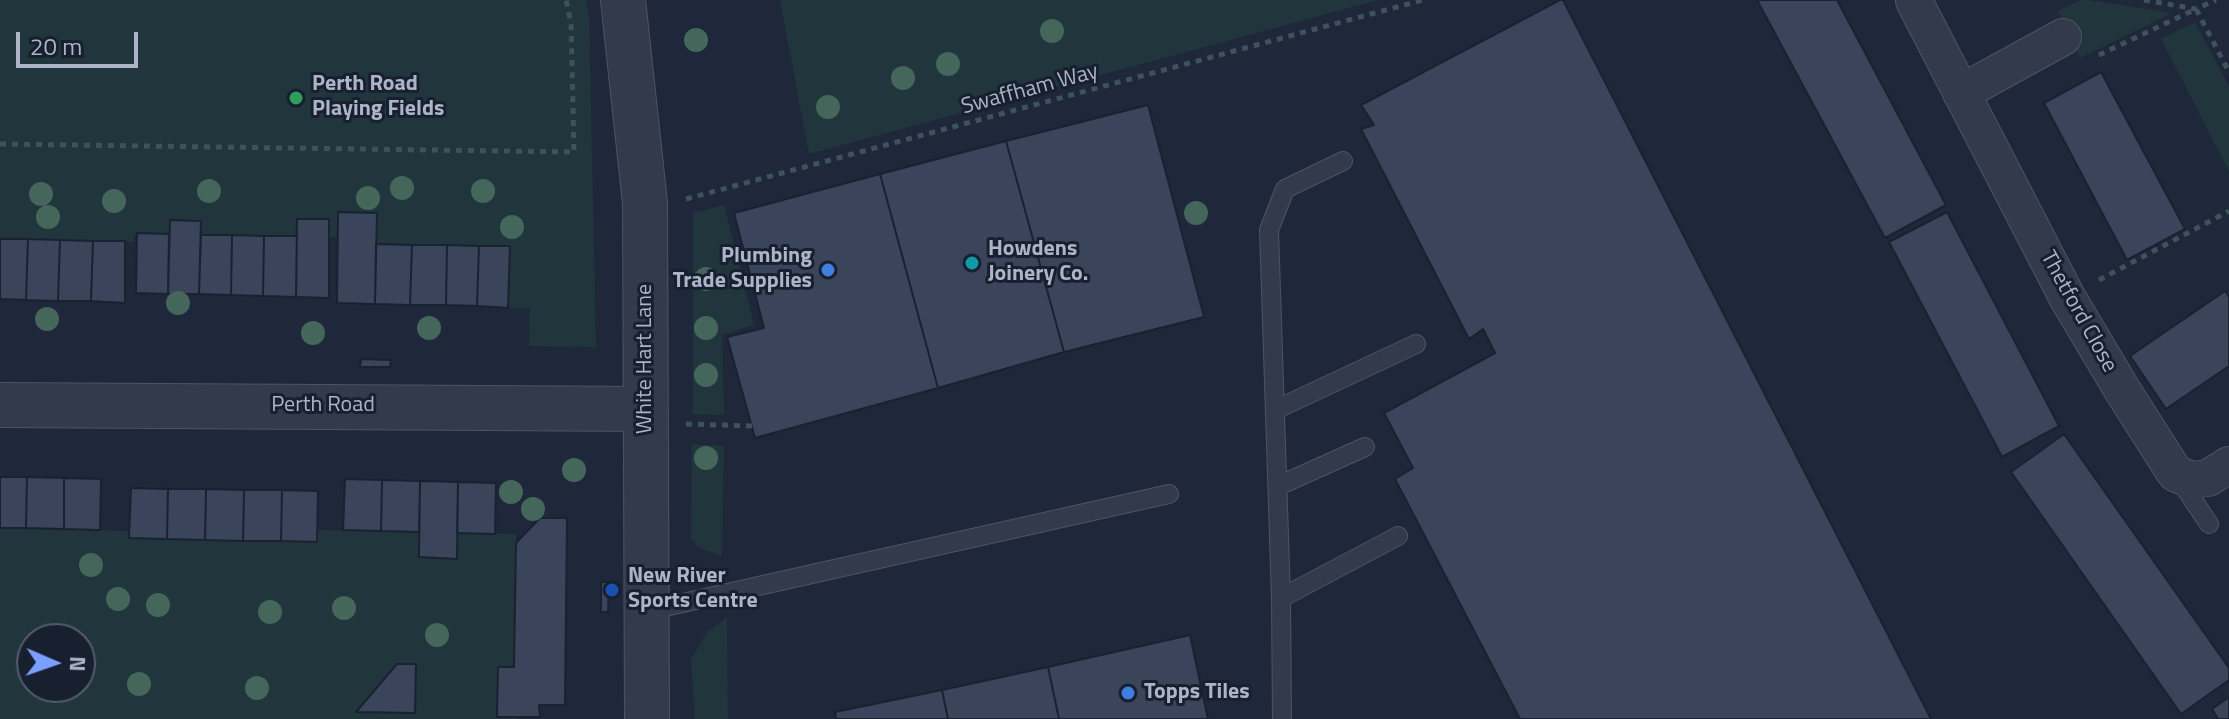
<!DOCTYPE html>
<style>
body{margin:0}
#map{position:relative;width:2229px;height:719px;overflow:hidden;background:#1f273b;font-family:"Titillium Web",sans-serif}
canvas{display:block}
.north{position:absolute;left:16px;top:623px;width:80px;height:80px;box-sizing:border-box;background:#181f2f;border:2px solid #545b6c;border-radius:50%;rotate:92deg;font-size:22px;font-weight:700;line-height:32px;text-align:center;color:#adb4c7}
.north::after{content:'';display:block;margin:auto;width:28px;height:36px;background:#7a9fff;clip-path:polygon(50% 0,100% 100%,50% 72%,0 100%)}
.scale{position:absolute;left:16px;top:32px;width:122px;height:36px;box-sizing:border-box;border:4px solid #adb4c7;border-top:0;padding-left:10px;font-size:24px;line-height:28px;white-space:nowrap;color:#adb4c7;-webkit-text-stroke:6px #181f2f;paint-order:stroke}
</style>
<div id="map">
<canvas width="2229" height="719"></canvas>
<div class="north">N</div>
<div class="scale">20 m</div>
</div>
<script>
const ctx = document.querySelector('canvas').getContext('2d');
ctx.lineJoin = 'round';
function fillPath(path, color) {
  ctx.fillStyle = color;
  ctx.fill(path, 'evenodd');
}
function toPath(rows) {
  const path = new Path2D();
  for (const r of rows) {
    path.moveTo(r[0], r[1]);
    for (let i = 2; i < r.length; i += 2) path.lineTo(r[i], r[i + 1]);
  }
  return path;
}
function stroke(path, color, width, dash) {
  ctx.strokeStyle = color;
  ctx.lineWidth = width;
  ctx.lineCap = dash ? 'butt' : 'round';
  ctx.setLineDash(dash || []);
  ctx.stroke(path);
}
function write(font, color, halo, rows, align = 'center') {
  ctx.font = font + ' "Titillium Web",sans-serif';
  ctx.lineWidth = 6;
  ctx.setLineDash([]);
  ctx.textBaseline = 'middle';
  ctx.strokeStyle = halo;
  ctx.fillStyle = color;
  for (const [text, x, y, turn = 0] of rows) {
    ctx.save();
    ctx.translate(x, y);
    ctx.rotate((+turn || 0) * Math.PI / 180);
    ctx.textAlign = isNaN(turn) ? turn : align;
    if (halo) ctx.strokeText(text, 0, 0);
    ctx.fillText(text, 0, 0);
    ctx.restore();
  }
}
fillPath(toPath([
 [0,0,586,0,589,15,596,347,529,346,530,308,508,308,509,246,376,244,376,213,339,212,338,237,329,237,329,219,298,219,297,236,201,235,201,221,170,220,169,234,134,234,134,242,0,239],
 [780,0,1378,0,809,154],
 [2081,0,2088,0,2172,13,2080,58,2058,11],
 [2195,22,2229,86,2229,171,2161,39],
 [724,205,754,325,722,335,724,415,693,414,693,213],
 [692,444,724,446,722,556,699,548,691,538],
 [0,528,317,536,318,530,516,534,517,719,0,719],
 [32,639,80,639,80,687,32,687],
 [727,617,728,719,695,719,691,659,708,631]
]), '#21363c');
const building = toPath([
 [1560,0,1563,0,1931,719,1520,719,1395,479,1413,468,1384,413,1495,353,1483,329,1469,339,1361,129,1374,125,1361,105,1560,0],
 [1757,0,1837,0,1946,205,1885,238,1757,0],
 [2101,72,2185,229,2127,260,2044,103,2101,72],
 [1148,105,1204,317,1064,352,1006,141,1148,105],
 [1006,141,1064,352,938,388,880,174,1006,141],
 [880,174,938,388,755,438,727,337,764,328,734,213,880,174],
 [338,212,377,213,375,304,337,303,338,212],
 [1947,212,2059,426,2002,457,1889,242,1947,212],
 [297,219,329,219,329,298,296,297,297,219],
 [170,220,201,221,199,294,168,294,170,220],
 [137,233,169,234,168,294,136,293,137,233],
 [201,235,232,235,231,295,199,294,201,235],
 [232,235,264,236,263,296,231,295,232,235],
 [264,236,297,236,296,297,263,296,264,236],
 [0,239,28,239,26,300,0,299,0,239],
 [28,239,60,240,58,301,26,300,28,239],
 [60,240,93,241,91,301,58,301,60,240],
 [93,241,125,241,125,303,91,301,93,241],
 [376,244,412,245,410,305,375,304,376,244],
 [412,245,447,245,446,305,410,305,412,245],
 [447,245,479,246,477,306,446,305,447,245],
 [479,246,510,246,508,308,477,306,479,246],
 [2225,291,2229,297,2229,366,2166,409,2130,356,2225,291],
 [361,359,391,360,390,367,360,367,361,359],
 [2064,434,2229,668,2229,680,2181,714,2011,472,2064,434],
 [0,477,27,477,26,528,0,528,0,477],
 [27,477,64,478,64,529,26,528,27,477],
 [64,478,101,479,100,530,64,529,64,478],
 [345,479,382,480,381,531,343,530,345,479],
 [382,480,420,481,419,532,381,531,382,480],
 [420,481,458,482,457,559,419,557,420,481],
 [458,482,496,483,495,534,457,533,458,482],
 [131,488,168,489,167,539,129,538,131,488],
 [168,489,206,489,205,540,167,539,168,489],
 [206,489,244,490,243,541,205,540,206,489],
 [244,490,282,490,281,541,243,541,244,490],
 [282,490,318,491,317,542,281,541,282,490],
 [540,518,567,518,565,705,539,705,540,717,497,717,498,667,514,667,516,543,540,518],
 [601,582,609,582,608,612,601,612,601,582],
 [1190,635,1208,719,1059,719,1048,667,1190,635],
 [397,664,416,664,415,713,356,712,397,664],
 [1048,667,1059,719,948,719,942,690,1048,667],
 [942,690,948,719,836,719,835,712,942,690],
 [2229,697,2229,719,2218,719,2212,709,2229,697]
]);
fillPath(building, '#3a455b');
stroke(building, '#1a2131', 2);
const service = toPath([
 [1275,410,1416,344],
 [2179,479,2209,524],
 [1278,486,1365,447],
 [1281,598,1398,536],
 [647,611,1169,494],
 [1282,719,1281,598,1269,230,1285,189,1343,161]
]);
const minor = toPath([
 [1914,1,2067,297,2121,388,2175,473,2191,480,2208,478,2229,465],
 [1961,93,2063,37]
]);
const tertiary = toPath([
 [623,0,645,203,647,719],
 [0,405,646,409]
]);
stroke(service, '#4d5465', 20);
stroke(minor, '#4d5465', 38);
stroke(tertiary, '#4d5465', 46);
stroke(toPath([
 [2144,0,2196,9,2216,0],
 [2099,55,2196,9,2229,72],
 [0,144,574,152,571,23,566,0],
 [686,199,1423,0],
 [2099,280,2229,211],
 [686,424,752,426]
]), '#3e5359', 5, [6, 6]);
stroke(service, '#323a4b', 18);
stroke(minor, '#323a4b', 36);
stroke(tertiary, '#323a4b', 44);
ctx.fillStyle = '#44665b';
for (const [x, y] of [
 [1052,31],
 [696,40],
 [948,64],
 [903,78],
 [828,107],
 [402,188],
 [209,191],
 [483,191],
 [41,194],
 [368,198],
 [114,201],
 [1196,213],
 [48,217],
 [512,227],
 [706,279],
 [178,303],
 [47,319],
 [429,328],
 [706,328],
 [313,333],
 [706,375],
 [706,458],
 [574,470],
 [511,492],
 [533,509],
 [91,565],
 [118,599],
 [158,605],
 [344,608],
 [270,612],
 [437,635],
 [139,684],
 [257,688]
]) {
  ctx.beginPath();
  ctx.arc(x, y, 12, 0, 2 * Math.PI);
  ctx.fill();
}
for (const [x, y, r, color] of [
 [296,98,8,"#2e9e5b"],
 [972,263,8,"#0f9aa8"],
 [828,270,8,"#3f7fe0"],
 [612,590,8,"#1a4fb4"],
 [1128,693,8,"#3f7fe0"]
]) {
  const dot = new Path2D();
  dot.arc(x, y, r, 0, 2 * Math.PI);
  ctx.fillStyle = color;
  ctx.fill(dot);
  stroke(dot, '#181f2f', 3);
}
write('bold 22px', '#adb4c7', '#181f2f', [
 ["Perth Road",312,85],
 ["Playing Fields",312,110],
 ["Howdens",988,250],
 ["Joinery Co.",988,275],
 ["Plumbing",812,257,"right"],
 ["Trade Supplies",812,282,"right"],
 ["New River",628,577],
 ["Sports Centre",628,602],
 ["Topps Tiles",1144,693]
], 'left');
write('22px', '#adb4c7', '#181f2f', [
 ["Swaffham Way",1030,90,-15],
 ["Thetford Close",2078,312,61],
 ["White Hart Lane",646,359,-90],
 ["Perth Road",323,406]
]);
</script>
